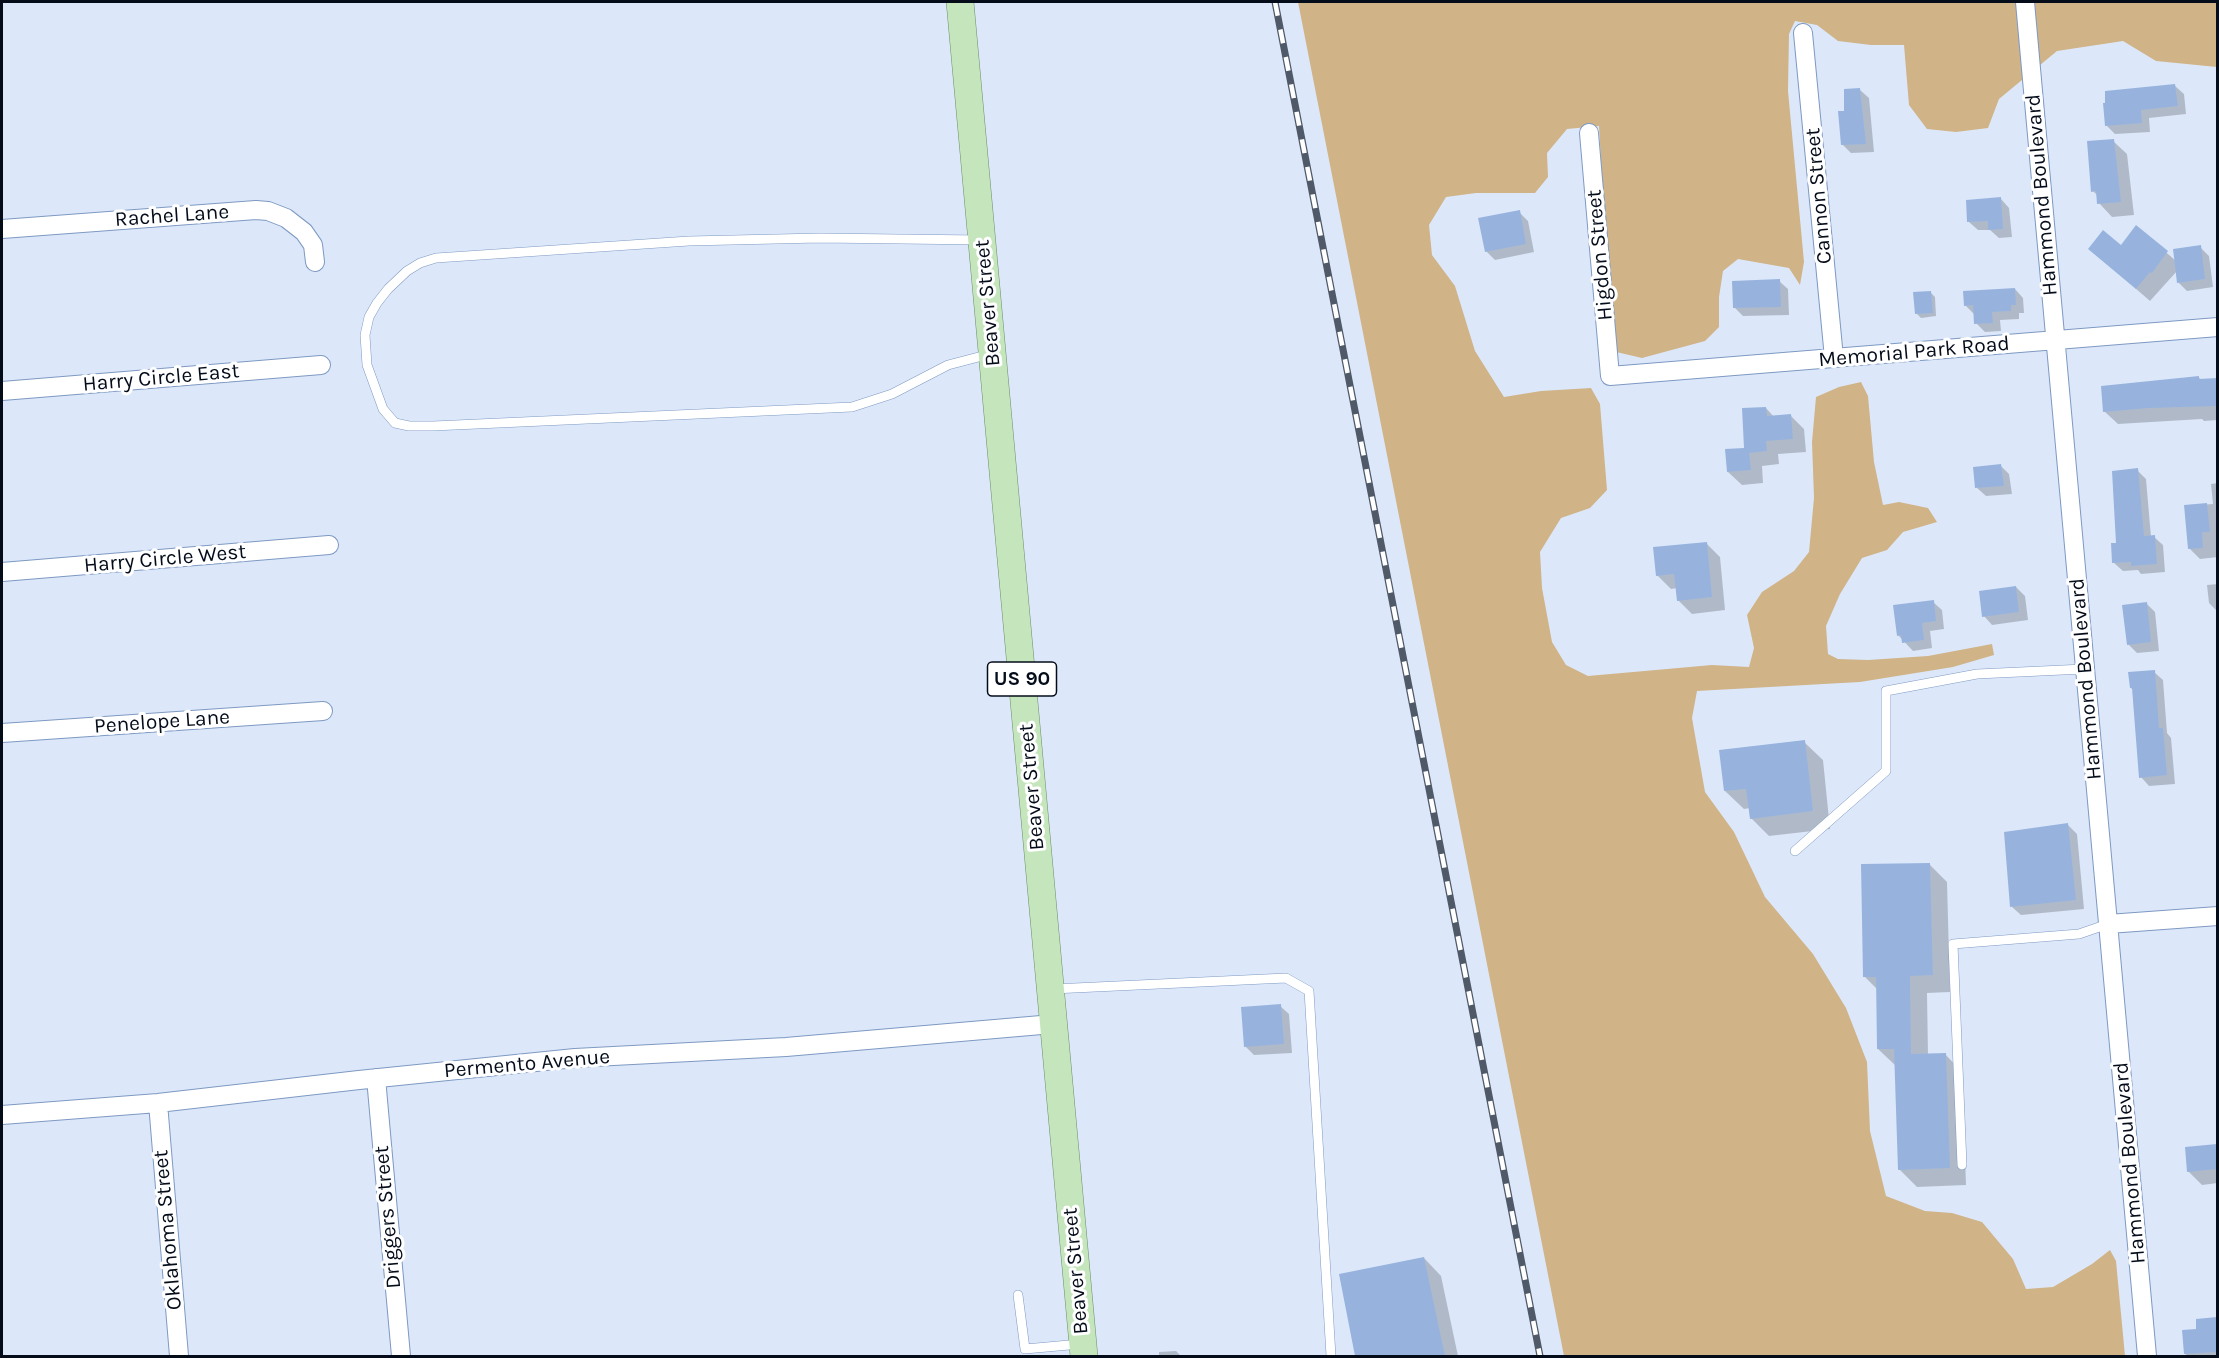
<!DOCTYPE html>
<style>
body{margin:0}
#map{position:relative;width:2219px;height:1358px;overflow:hidden;background:#dce8fa;font-family:Karla,sans-serif}
canvas{display:block}
.frame{position:absolute;inset:0;border:3px solid #040c1a;pointer-events:none}
</style>
<div id="map">
<canvas width="2219" height="1358"></canvas>
<div class="frame"></div>
</div>
<script>
const ctx = document.querySelector('canvas').getContext('2d');
ctx.lineJoin = 'round';
function fillPath(path, color) {
  ctx.fillStyle = color;
  ctx.fill(path, 'evenodd');
}
function toPath(rows) {
  const path = new Path2D();
  for (const r of rows) {
    path.moveTo(r[0], r[1]);
    for (let i = 2; i < r.length; i += 2) path.lineTo(r[i], r[i + 1]);
  }
  return path;
}
function stroke(path, color, width, dash) {
  ctx.strokeStyle = color;
  ctx.lineWidth = width;
  ctx.lineCap = dash ? 'butt' : 'round';
  ctx.setLineDash(dash || []);
  ctx.stroke(path);
}
function write(font, color, halo, rows, align = 'center') {
  ctx.font = font + ' Karla,sans-serif';
  ctx.lineWidth = 6;
  ctx.setLineDash([]);
  ctx.textBaseline = 'middle';
  ctx.strokeStyle = halo;
  ctx.fillStyle = color;
  for (const [text, x, y, turn = 0] of rows) {
    ctx.save();
    ctx.translate(x, y);
    ctx.rotate((+turn || 0) * Math.PI / 180);
    ctx.textAlign = isNaN(turn) ? turn : align;
    if (halo) ctx.strokeText(text, 0, 0);
    ctx.fillText(text, 0, 0);
    ctx.restore();
  }
}
fillPath(toPath([
 [1298,2,2217,2,2217,67,2156,61,2123,41,2057,51,1999,99,1988,128,1956,132,1927,129,1909,105,1904,45,1871,45,1838,41,1817,25,1795,21,1789,34,1788,91,1804,262,1800,285,1789,268,1738,259,1723,271,1719,297,1719,327,1705,341,1642,358,1612,351,1599,126,1567,129,1547,153,1548,177,1535,193,1476,193,1446,197,1429,225,1432,255,1455,286,1475,351,1504,397,1541,391,1591,388,1600,404,1607,490,1590,508,1561,518,1540,552,1542,588,1552,642,1566,665,1588,676,1712,665,1749,667,1754,648,1747,615,1762,592,1794,571,1809,552,1814,498,1812,442,1816,397,1839,387,1861,382,1868,396,1874,462,1883,505,1899,502,1928,508,1937,522,1903,532,1887,550,1862,558,1840,594,1826,626,1828,654,1838,659,1868,660,1928,656,1992,644,1994,655,1953,667,1860,682,1697,691,1692,718,1705,792,1734,832,1765,897,1813,954,1846,1008,1867,1062,1870,1131,1886,1196,1925,1211,1952,1213,1982,1222,2013,1259,2026,1289,2053,1287,2092,1264,2110,1250,2116,1261,2125,1356,1564,1356]
]), '#d0b387');
fillPath(toPath([
 [2175,86,2184,94,2186,114,2149,118,2150,132,2115,134,2106,125],
 [1860,90,1869,98,1874,152,1851,153,1842,144,1846,112],
 [2113,141,2127,154,2134,215,2112,217,2099,203,2098,196,2093,191],
 [2001,199,2009,208,2012,237,1999,238,1990,230,1978,230,1969,222],
 [1519,212,1528,221,1534,252,1495,260,1486,251],
 [2137,227,2176,261,2200,247,2209,256,2213,287,2187,291,2178,282,2177,271,2150,301,2090,249,2121,247],
 [1779,281,1788,289,1789,315,1743,316,1734,307],
 [2015,289,2023,298,2024,313,2019,313,2019,319,2000,320,2001,331,1985,332,1976,323,1974,314,1965,305],
 [1931,293,1935,297,1936,316,1921,318,1917,314],
 [2198,377,2202,380,2218,379,2218,420,2204,421,2202,419,2118,424,2104,411],
 [1766,408,1774,417,1790,415,1804,429,1806,452,1778,454,1779,464,1762,466,1763,483,1742,485,1728,472,1745,449],
 [2000,465,2009,474,2012,494,1986,496,1977,488],
 [2137,470,2146,479,2151,537,2154,537,2163,545,2165,572,2141,574,2138,570,2123,571,2114,563],
 [2218,483,2218,557,2200,559,2190,549,2186,506,2213,504,2211,484],
 [1706,543,1720,557,1725,610,1692,614,1678,600,1677,588,1671,589,1657,575],
 [2218,584,2218,612,2209,603,2207,585],
 [2016,587,2025,596,2028,620,1992,625,1984,616],
 [1933,602,1942,610,1944,629,1930,631,1932,648,1913,651,1898,635],
 [2146,603,2155,612,2159,651,2137,653,2128,644],
 [2154,672,2163,680,2167,733,2171,738,2175,784,2149,786,2141,777,2133,690,2131,688],
 [1804,742,1823,760,1830,829,1769,836,1751,818,1750,808,1744,809,1725,791],
 [2068,825,2077,834,2084,909,2021,915,2012,907],
 [1929,864,1947,882,1950,992,1927,993,1928,1055,1945,1054,1962,1072,1966,1185,1917,1187,1900,1170,1896,1066,1878,1049,1877,989,1865,977],
 [1280,1006,1289,1014,1292,1053,1254,1055,1245,1046],
 [2218,1146,2218,1183,2202,1185,2188,1171,2186,1148],
 [1424,1258,1441,1276,1458,1356,1357,1356,1340,1276],
 [2218,1319,2218,1356,2186,1356,2184,1331,2198,1330,2197,1320],
 [1176,1351,1181,1356,1159,1356,1159,1352]
]), '#0003');
fillPath(toPath([
 [2175,84,2178,106,2141,110,2142,123,2105,126,2103,103,2105,103,2105,91],
 [1860,88,1866,144,1841,145,1838,111,1844,111,1844,89],
 [2114,139,2121,202,2097,204,2096,191,2091,192,2087,141],
 [2001,197,2003,229,1988,230,1988,221,1967,222,1966,200],
 [1520,210,1526,244,1485,252,1478,218],
 [2136,225,2168,251,2152,273,2150,272,2136,289,2088,249,2103,230,2121,245],
 [2201,245,2205,279,2177,283,2173,249],
 [1780,279,1781,307,1733,308,1732,281],
 [2015,288,2016,305,2011,305,2011,311,1992,312,1993,323,1974,324,1973,305,1964,306,1963,291],
 [1931,291,1933,313,1915,314,1913,292],
 [2199,376,2199,379,2217,378,2217,406,2149,408,2103,412,2101,386],
 [1766,407,1767,416,1791,414,1793,439,1766,441,1767,451,1749,453,1751,470,1727,472,1725,449,1744,448,1742,408],
 [2001,464,2004,486,1975,488,1973,467],
 [2138,468,2144,536,2155,535,2157,564,2131,566,2131,562,2112,563,2111,543,2116,543,2112,471],
 [2207,503,2210,532,2202,532,2203,548,2188,549,2184,505],
 [1707,542,1712,597,1677,601,1674,574,1656,576,1653,547],
 [2016,586,2019,612,1982,617,1979,591],
 [1934,600,1936,621,1922,623,1924,640,1902,643,1901,635,1897,636,1893,605],
 [2147,602,2151,642,2127,645,2122,605],
 [2155,670,2159,728,2163,728,2167,775,2139,778,2132,688,2130,688,2128,672],
 [1805,740,1813,811,1750,819,1746,789,1724,791,1719,750],
 [2068,823,2076,900,2010,907,2004,832],
 [1930,863,1933,975,1910,976,1911,1054,1946,1053,1950,1168,1898,1170,1894,1049,1877,1049,1876,977,1863,977,1861,864],
 [1281,1004,1284,1044,1244,1047,1241,1007],
 [2217,1144,2217,1169,2187,1172,2185,1147],
 [1424,1257,1445,1356,1355,1356,1339,1274],
 [2217,1317,2217,1352,2184,1354,2182,1330,2196,1329,2196,1319]
]), '#97b3dd');
const service = toPath([
 [981,240,820,238,689,241,436,258,420,263,407,271,388,289,377,303,369,317,365,335,367,365,383,409,395,423,409,426,433,426,852,407,892,394,948,365,990,354],
 [1795,851,1886,771,1886,691,1977,674,2084,669],
 [1053,989,1286,978,1309,991,1331,1356],
 [1962,1165,1953,944,2079,934,2108,924],
 [1018,1295,1025,1349,1080,1344]
]);
const minor = toPath([
 [2025,2,2147,1356],
 [1803,33,1834,358],
 [1589,133,1610,376,2218,327],
 [2,229,256,210,268,211,286,218,304,232,313,245,315,262],
 [2,391,321,365],
 [2,572,329,545],
 [2,733,323,711],
 [2108,924,2218,916],
 [376,1078,401,1356],
 [158,1103,179,1356],
 [2,1115,158,1103,359,1080,575,1058,786,1047,1053,1024]
]);
const primary = toPath([
 [960,2,1084,1356]
]);
stroke(service, '#7e99c2', 10);
stroke(minor, '#7e99c2', 20);
stroke(primary, '#698d67', 28);
stroke(service, '#fff', 9);
stroke(minor, '#fff', 18);
stroke(primary, '#c5e5bc', 27);
const rail = toPath([
 [1275,2,1540,1356]
]);
stroke(rail, '#4f5968', 7);
stroke(rail, '#fff', 4.5, [14]);
for (const [x, y, w] of [
 [1022,679,69]
]) {
  const box = new Path2D();
  box.roundRect(x - w / 2, y - 17, w, 34, 4.5);
  ctx.fillStyle = '#fff';
  ctx.fill(box);
  stroke(box, '#040c1a', 1.5);
}
write('bold 20px', '#040c1a', null, [
 ["US 90",1022,679]
]);
write('21px', '#040c1a', '#fff', [
 ["Hammond Boulevard",2042,195,-95],
 ["Cannon Street",1819,196,-95],
 ["Rachel Lane",172,216,-4],
 ["Higdon Street",1600,255,-95],
 ["Beaver Street",988,303,-95],
 ["Memorial Park Road",1914,352,-5],
 ["Harry Circle East",161,378,-5],
 ["Harry Circle West",165,559,-5],
 ["Hammond Boulevard",2086,679,-95],
 ["Penelope Lane",162,722,-4],
 ["Beaver Street",1032,787,-95],
 ["Permento Avenue",527,1064,-5],
 ["Hammond Boulevard",2130,1163,-95],
 ["Driggers Street",388,1217,-95],
 ["Oklahoma Street",168,1230,-95],
 ["Beaver Street",1076,1271,-95]
]);
</script>
